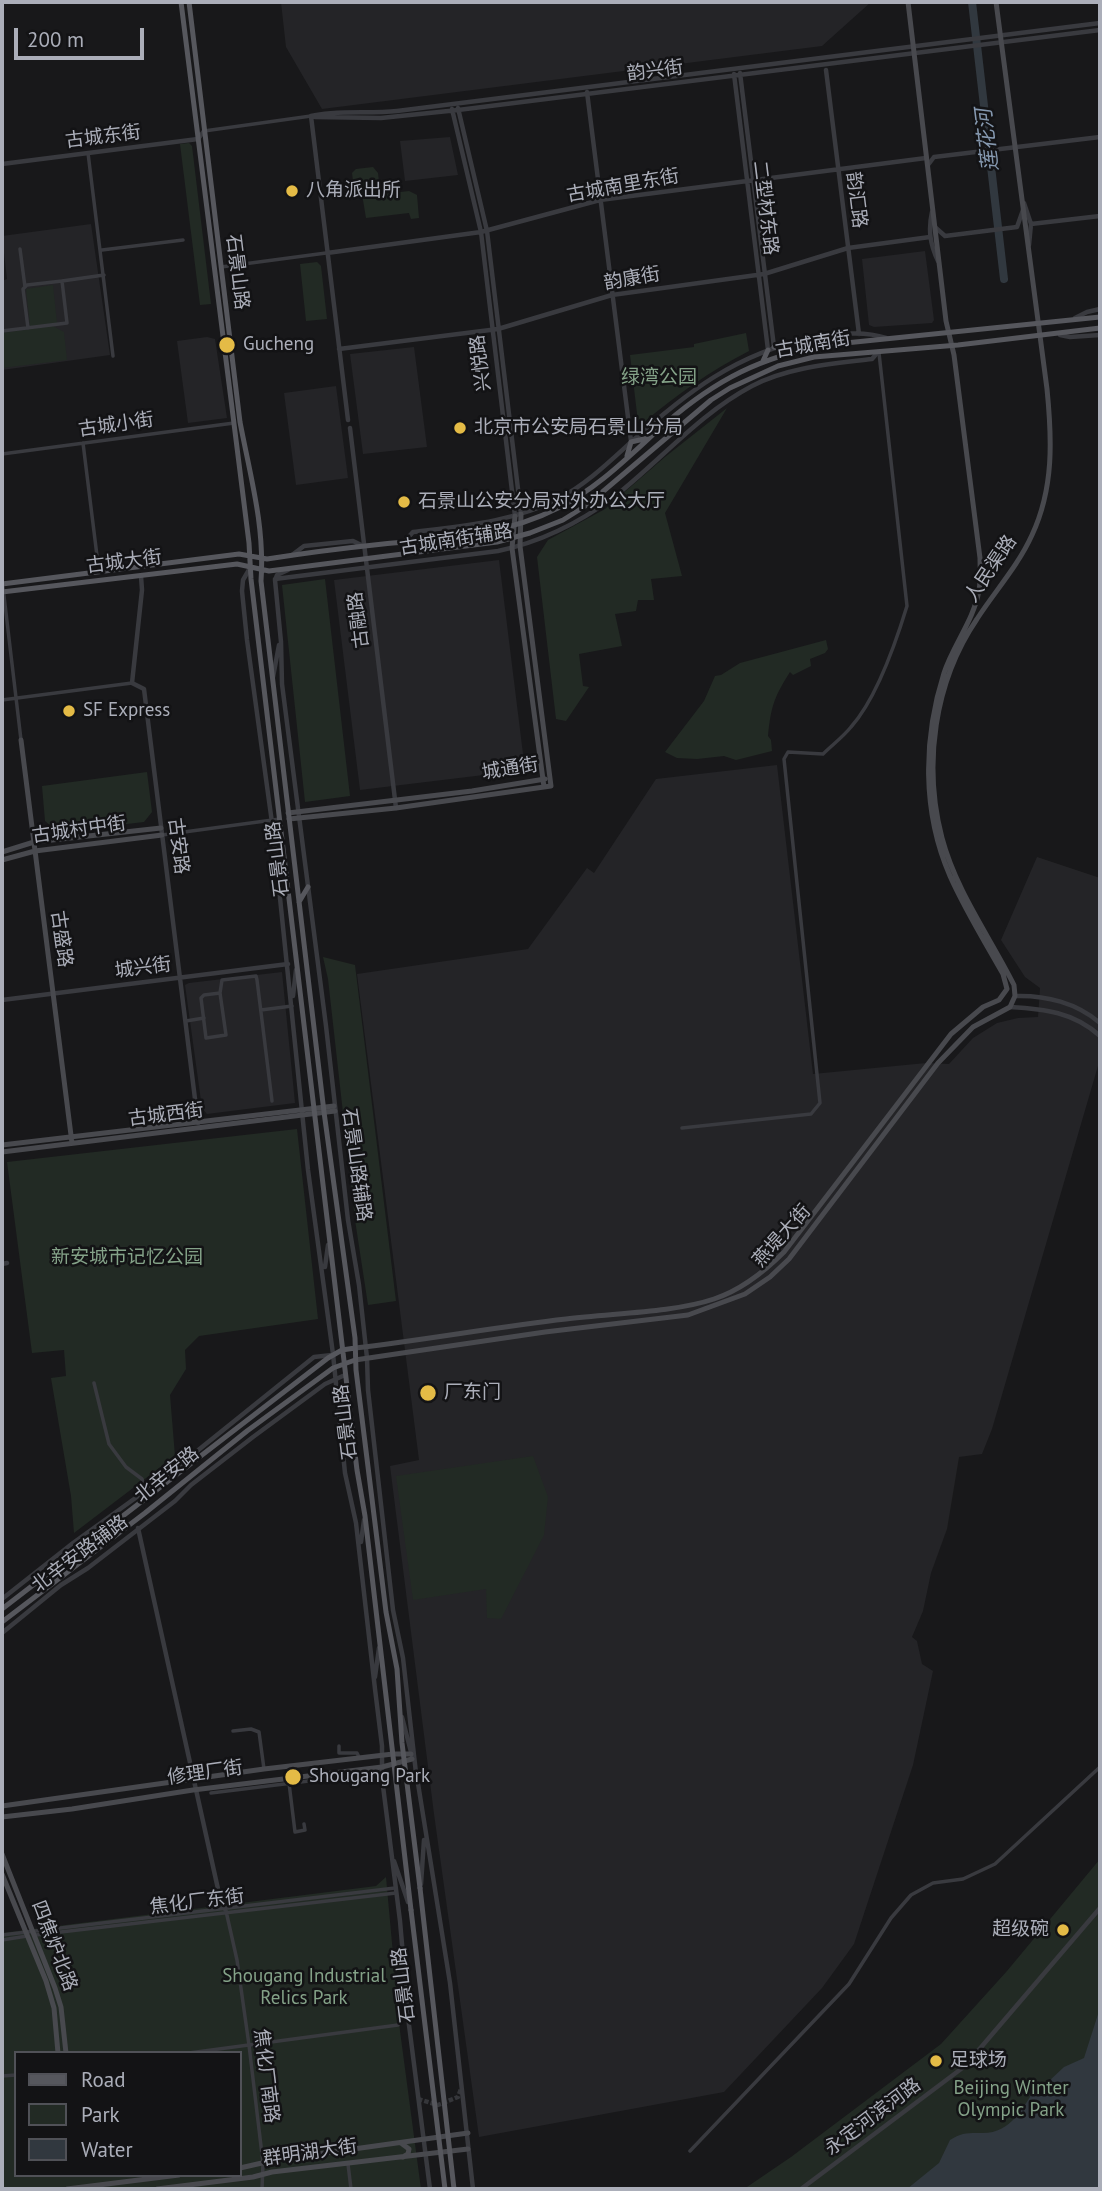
<!DOCTYPE html>
<html>
<head>
<meta charset="utf-8">
<style>
  body { margin:0 }
  #map { position:relative; width:1102px; height:2191px; overflow:hidden; background:#18181a; font-family:"PT Sans",sans-serif }
  canvas { display:block }
  .frame { position:absolute; inset:0; border:4px solid #abaeb9; pointer-events:none }
  .legend { position:absolute; left:14px; top:2051px; width:228px; height:126px; box-sizing:border-box; background:#131315; border:2px solid #505157; margin:0; padding:9px 12px; list-style:none; font-size:21px; color:#abaeb9 }
  .legend li { display:flex; align-items:center; gap:14px; height:35px }
  .legend b { width:35px; border:2px solid #505157 }
  .scale { position:absolute; left:14px; top:28px; width:130px; height:32px; box-sizing:border-box; border:4px solid #abaeb9; border-top:0; padding-left:9px; font-size:21px; line-height:24px; white-space:nowrap; color:#abaeb9; -webkit-text-stroke:5px #131315; paint-order:stroke }
</style>
</head>
<body>
<div id="map">
<canvas width="1102" height="2191"></canvas>
<div class="frame"></div>
<ul class="legend">
<li><b style="height:9px;background:#56575d"></b>Road</li>
<li><b style="height:19px;background:#222a24"></b>Park</li>
<li><b style="height:19px;background:#31383f"></b>Water</li>
</ul>
<div class="scale">200 m</div>
</div>
<script>
const g = document.querySelector('canvas').getContext('2d');
g.lineJoin = 'round';
function fillPath(path, color) { g.fillStyle = color; g.fill(path, 'evenodd'); }
function stroke(path, color, width, dash) { g.strokeStyle = color; g.lineWidth = width; g.lineCap = dash ? 'butt' : 'round'; g.setLineDash(dash || []); g.stroke(path); }
function label(font, color, halo, rows, align = 'center') {
  g.font = font + ' "PT Sans","Noto Sans SC",sans-serif'; g.lineWidth = 5; g.setLineDash([]); g.textBaseline = 'middle'; g.strokeStyle = halo; g.fillStyle = color; for (const [text, x, y, turn = 0] of rows) {
    g.save(); g.translate(x, y); g.rotate((+turn || 0) * Math.PI / 180); g.textAlign = isNaN(turn) ? turn : align; if (halo) g.strokeText(text, 0, 0); g.fillText(text, 0, 0); g.restore();
  }
}
const built = new Path2D(`
  M281 2H871L822 46 322 109 286 47Z
  M450 137 458 175 405 181 400 141Z
  M91 224 110 355 2 370V281L7 279 2 236Z
  M925 251 934 320 932 323 874 327 869 325 862 259Z
  M207 337 215 339 227 418 188 423 177 341Z
  M414 347 427 447 363 454 350 354Z
  M336 386 348 478 296 485 284 393Z
  M499 560 525 770 360 790 334 580Z
  M777 765 813 1074 926 1063 949 1064 973 1038 997 1023 1018 1018 1038 1017 1040 988 1025 977 1001 940 1037 857 1100 878V1059L992 1429 982 1454 959 1457 947 1529 931 1573 923 1611 912 1637 917 1641 922 1664 933 1671 913 1765 854 1944 822 1988 724 2092 479 2137 434 1814 390 1466 419 1460 357 974 528 949 587 868 594 873 656 779Z
  M282 972 295 1103 207 1114 202 1108 185 985 189 983Z`);
const green = new Path2D(`
  M189 143 192 146 211 304 200 305 180 144Z
  M373 167 378 173 380 191 384 194 409 191 417 195 419 218 411 219 409 213 366 218 363 200 354 189 352 173 356 169Z
  M317 262 321 266 327 319 306 321 300 264Z
  M53 285 57 323 30 326 26 289Z
  M53 326 64 332 67 360 2 368V333Z
  M746 333 749 351C710 371 676 395 642 424L638 422 630 355 694 347V344Z
  M727 408 665 513 682 576 651 579 654 600H638L636 611 615 614 622 646 579 654 583 686 589 687 566 721 556 719 537 557 548 540 605 509 665 457Z
  M325 579 350 796 305 802 282 585Z
  M826 640 828 649 825 653 810 659 811 666 793 675 790 672C774 697 771 707 768 736L771 740 772 751 736 760 724 756 697 759 677 758 665 752 704 701 715 676 721 675 740 663Z
  M147 772 152 812 144 822 58 832 45 821 42 786Z
  M323 957 355 965 396 1301 368 1305 355 1220 328 979Z
  M297 1129 318 1319 199 1336 185 1350 186 1369 170 1395 175 1456 74 1533 71 1496 51 1378 66 1376 64 1350 32 1353 7 1162Z
  M533 1456 548 1497 544 1535 501 1619 487 1618 486 1589 413 1600 396 1476Z
  M1100 1859V2189H744L791 2157 941 2044 1007 1971Z
  M386 1877 400 2031 421 2189H2V1933L376 1886ZM16 2053H240V2175H16Z`);
const water = new Path2D(`
  M1100 2008V2189H907L939 2163 950 2140C962 2132 970 2133 983 2133 1011 2133 1023 2108 1036 2087L1047 2083 1064 2067 1084 2058Z`);
const river = new Path2D(`
  M972 2 1004 279`);
const tertiaryTunnel = new Path2D(`
  M418 2099 438 2105 458 2097 461 2089`);
const minor = new Path2D(`
  M204 131 311 116
  M88 153 113 356
  M20 249 25 287
  M102 250 183 240
  M221 267 326 253
  M62 281 104 275
  M2 331 67 323 62 281 27 285 23 289 28 328
  M83 443 99 572
  M2 454 234 423
  M2 579 21 740
  M2 700 132 683
  M162 835 280 819
  M220 993 222 980 256 976 257 980 272 1101
  M220 993 226 1035 206 1038 201 998 204 995Z
  M261 1010 292 1006
  M186 1021 204 1018
  M682 1128 811 1114 820 1103 784 759 788 752 823 754C832 745 843 737 851 727 876 699 896 642 907 606L879 353
  M94 1383 109 1444 126 1467 142 1479 145 1490
  M233 1731 251 1729 259 1732 264 1769
  M339 1746V1753H357L359 1757
  M289 1783 295 1832 305 1830 304 1824
  M211 1793 382 1772
  M226 1911 237 1960 249 2045 263 2163 262 2189
  M2 1935 395 1888
  M35 1935 396 1893
  M2 1940 27 1936
  M189 2053 398 2025
  M2 2076 16 2075
  M690 2151 849 1984 891 1918 911 1895 933 1883 963 1879 995 1864 1100 1767
  M348 2164 351 2189`);
const tertiary = new Path2D(`
  M826 70 859 334
  M740 73 774 347
  M734 74 768 350
  M587 92 631 441
  M458 108 487 231 521 514
  M452 109 481 232 515 516
  M311 116C336 110 370 114 397 111L1100 23
  M311 116 348 420
  M315 117 381 118 458 110 1100 30
  M2 164 198 139 204 131
  M928 165 934 157 1100 137
  M1024 203 1031 224 1029 245
  M932 212C928 230 930 244 938 261
  M1031 224 1100 216
  M936 228 945 236 1017 227 1023 210
  M327 253 481 232 600 200 926 158
  M1075 318 1087 312 1100 309
  M1060 335 1070 337 1100 335
  M339 349 498 329 612 295 764 274 848 248 930 237
  M350 428 396 808
  M404 542 413 532C462 526 513 522 558 499 585 485 607 464 630 443 686 393 736 353 812 338 836 334 863 330 886 338
  M292 555 304 546 353 541 363 546
  M250 568 243 580 242 591 247 640 273 830 308 1170 333 1354 345 1473 356 1523 375 1689
  M288 570 277 575 275 580 281 642 282 684 326 1026 348 1220 359 1285 367 1358 368 1390 393 1610 403 1658 416 1773
  M141 576 142 590 132 683 144 689 198 1123
  M275 579 498 551C541 542 579 523 614 497 661 460 699 414 752 386 788 367 832 364 872 359L878 352
  M273 677 279 645
  M293 996 296 970
  M1015 996C1046 995 1077 1003 1100 1023
  M2 1000 288 964
  M1010 1007C1044 1009 1074 1012 1100 1036
  M2 1264 7 1263
  M325 1267 328 1245
  M138 1528 220 1898 225 1909
  M361 1542 364 1520
  M2 1599 73 1543 166 1476 314 1357 332 1355
  M2 1633 61 1585 88 1568 175 1501 191 1485 253 1437 325 1384 345 1375
  M375 1677 379 1648
  M375 1689 382 1746V1778L400 1921 409 2025 430 2189
  M402 1717 412 1756
  M416 1771 450 1983 473 2189
  M394 1861 408 1902
  M421 1884 424 1840
  M801 2189 965 2066 1100 1908`);
const secondary = new Path2D(`
  M515 516 512 548 544 787
  M21 740 72 1143
  M288 813 472 791 545 779
  M289 819 396 808 551 786 520 546 521 514
  M2 852 34 842 161 828
  M2 860 35 851 162 835
  M2 1145 334 1106
  M2 1152 335 1111
  M355 1348C425 1340 495 1327 566 1319 611 1313 672 1313 714 1299 741 1290 764 1272 784 1252L951 1034 983 1007 999 1000 1007 989 1003 974C985 942 965 910 950 876 922 812 923 739 944 673 953 645 974 620 979 590 981 580 980 569 980 558L954 355 946 321 908 2
  M355 1360 545 1332 688 1315 745 1294 770 1277 789 1259 938 1063 973 1027 1010 1007 1015 996 1014 985C990 937 956 891 942 838 923 765 934 682 977 619 995 591 1018 566 1032 535 1054 488 1052 439 1047 389L996 2
  M2 1806 264 1769 393 1754H411
  M2 1817 72 1809 193 1790 382 1767 412 1759
  M2 1854 55 1988 61 2007 66 2053
  M2 1874 46 1981 54 2008 58 2053
  M401 2143 409 2149 408 2154 403 2157
  M240 2168 275 2160 468 2133
  M67 2189 179 2175
  M157 2189 253 2177 272 2172 468 2149`);
const primary = new Path2D(`
  M181 2 249 543 251 579C287 876 320 1174 357 1470L365 1516 411 1910
  M189 2 240 422C250 475 265 526 261 581L324 1112 355 1338 356 1370 386 1612 397 1669 402 1743 420 1888
  M774 347 790 351
  M763 361 768 350
  M627 456 631 442 648 438
  M2 584 239 554 267 559C305 553 345 548 383 544 443 538 504 536 558 508 600 487 632 453 666 423 717 379 761 357 826 345L1100 317
  M2 592 237 564 269 571 497 542 530 533 563 520 587 505 711 400 730 388 778 366 814 357 958 345 1100 328
  M299 902 308 887
  M2 1609 328 1358 342 1350 355 1348
  M2 1622 145 1513 247 1431 333 1368 355 1360`);
const primaryBridge = new Path2D(`
  M420 1888 454 2189
  M411 1910 445 2189`);
const markers = [
  [292,191,7,"#e4bb46"],
  [227,345,9,"#e4bb46"],
  [460,428,7,"#e4bb46"],
  [404,502,7,"#e4bb46"],
  [69,711,7,"#e4bb46"],
  [428,1393,9,"#e4bb46"],
  [293,1777,9,"#e4bb46"],
  [1063,1930,7,"#e4bb46"],
  [936,2061,7,"#e4bb46"]
];
const streetNames = [
  ["韵兴街",655,71,-7],
  ["古城东街",103,137,-7],
  ["古城南里东街",623,186,-10],
  ["韵汇路",856,200,83],
  ["二型材东路",765,208,83],
  ["石景山路",237,272,83],
  ["韵康街",632,279,-10],
  ["古城南街",813,345,-10],
  ["兴悦路",481,363,-97],
  ["古城小街",116,425,-8],
  ["古城南街辅路",456,540,-9],
  ["古城大街",124,562,-7],
  ["人民渠路",991,569,-56],
  ["古融路",359,620,-97],
  ["城通街",510,769,-9],
  ["古城村中街",79,830,-8],
  ["古安路",178,846,83],
  ["石景山路",278,859,-97],
  ["古盛路",61,939,82],
  ["城兴街",143,968,-7],
  ["古城西街",166,1115,-7],
  ["石景山路辅路",356,1165,82],
  ["燕堤大街",782,1236,-48],
  ["石景山路",346,1422,-97],
  ["北辛安路",167,1475,-39],
  ["北辛安路辅路",80,1554,-37],
  ["修理厂街",205,1773,-8],
  ["焦化厂东街",197,1902,-7],
  ["四焦炉北路",54,1946,69],
  ["石景山路",404,1985,-97],
  ["焦化厂南路",266,2076,83],
  ["永定河滨河路",873,2117,-37],
  ["群明湖大街",310,2153,-8]
];
const poiNames = [
  ["八角派出所",306,191],
  ["Gucheng",243,345],
  ["北京市公安局石景山分局",474,428],
  ["石景山公安分局对外办公大厅",418,502],
  ["SF Express",83,711],
  ["厂东门",444,1393],
  ["Shougang Park",309,1777],
  ["超级碗",1049,1930,"right"],
  ["足球场",950,2061]
];
const parkNames = [
  ["绿湾公园",659,378],
  ["新安城市记忆公园",127,1258],
  ["Shougang Industrial",304,1977],
  ["Relics Park",304,1999],
  ["Beijing Winter",1011,2089],
  ["Olympic Park",1011,2111]
];
const waterNames = [
  ["莲花河",988,140,-97]
];
fillPath(built, '#242427');
fillPath(green, '#222a24');
fillPath(water, '#31383f');
stroke(river, '#31383f', 8);
stroke(tertiaryTunnel, '#35363a', 4.5, [4.5, 2]);
stroke(minor, '#393a3f', 3.5);
stroke(tertiary, '#393a3f', 4.5);
stroke(secondary, '#48494e', 5);
stroke(primary, '#56575d', 5);
stroke(primaryBridge, '#56575d', 5);
for (const [x, y, r, color] of markers) { const dot = new Path2D(); dot.arc(x, y, r, 0, 2 * Math.PI); g.fillStyle = color; g.fill(dot); stroke(dot, '#131315', 2.5); }
label('19px', '#abaeb9', '#131315', streetNames);
label('19px', '#abaeb9', '#131315', poiNames, 'left');
label('19px', '#84a288', '#131315', parkNames);
label('italic 21px', '#8699b0', '#131315', waterNames);
</script>
</body>
</html>
